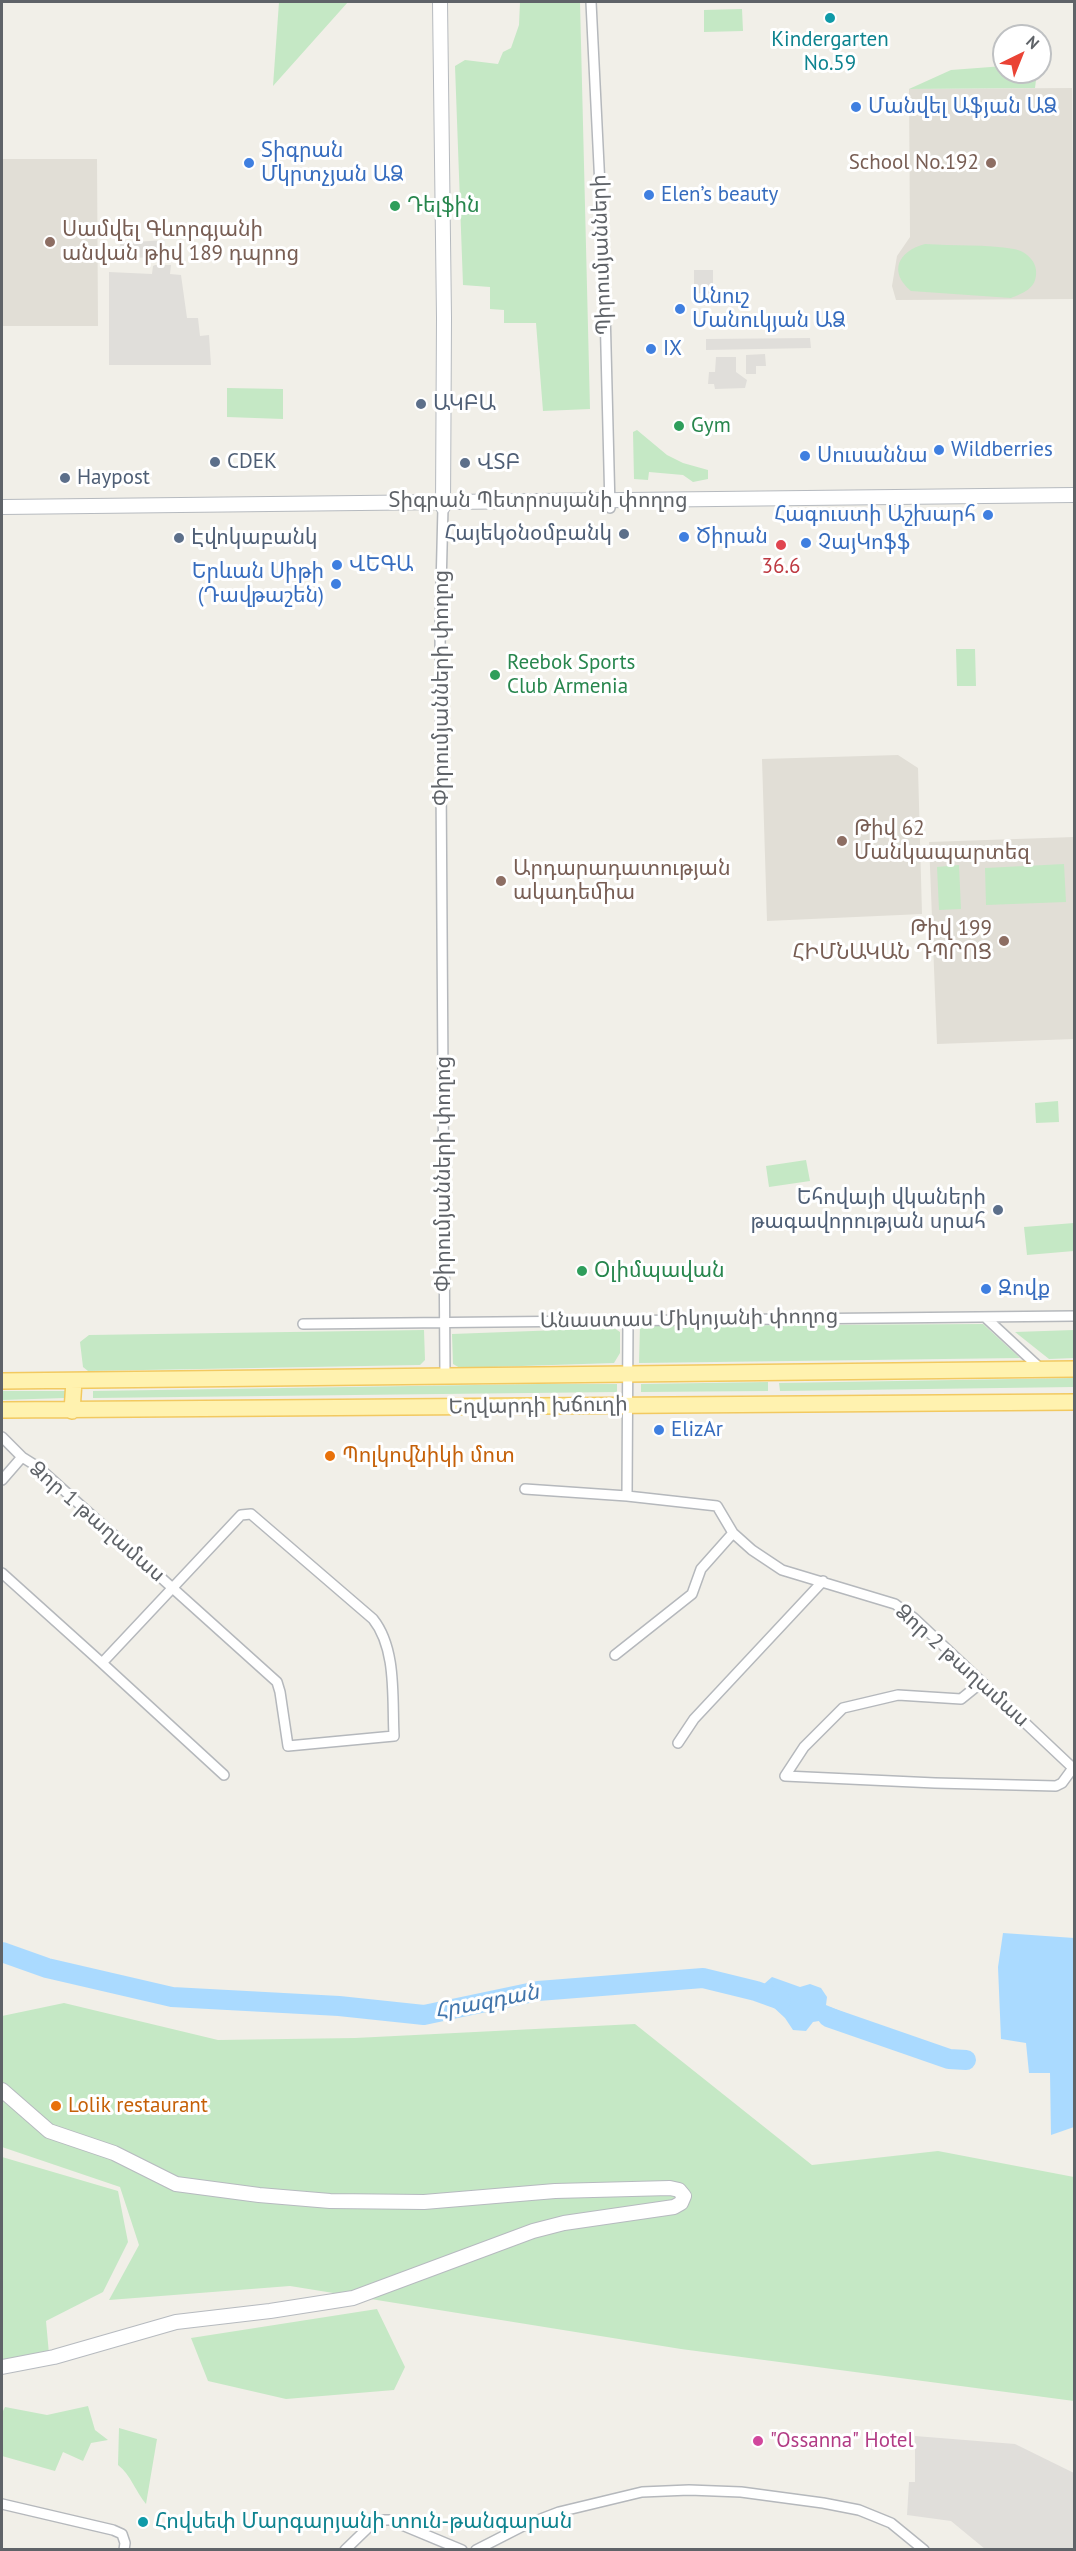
<!DOCTYPE html>
<html>
<head>
<meta charset="utf-8">
<style>
  body { margin:0 }
  #map { position:relative; width:1076px; height:2551px; overflow:hidden; background:#f1efe8; font-family:"PT Sans",sans-serif }
  canvas { display:block }
  .frame { position:absolute; inset:0; border:3px solid #5f6368; pointer-events:none }
  .north { position:absolute; left:992px; top:24px; width:60px; height:60px; box-sizing:border-box; background:#fff; border:2px solid #bfc1c3; border-radius:50%; rotate:43deg; font-size:16px; font-weight:700; line-height:24px; text-align:center; color:#5f6368 }
  .north::after { content:''; display:block; margin:auto; width:21px; height:27px; background:#ea4335; clip-path:polygon(50% 0,100% 100%,50% 72%,0 100%) }
</style>
</head>
<body>
<div id="map">
<canvas width="1076" height="2551"></canvas>
<div class="frame"></div>
<div class="north">N</div>
</div>
<script>
const g = document.querySelector('canvas').getContext('2d');
g.lineJoin = 'round';
function fillPath(path, color) { g.fillStyle = color; g.fill(path, 'evenodd'); }
function stroke(path, color, width, dash) { g.strokeStyle = color; g.lineWidth = width; g.lineCap = dash ? 'butt' : 'round'; g.setLineDash(dash || []); g.stroke(path); }
function label(font, color, halo, rows, align = 'center') {
  g.font = font + ' "PT Sans","Noto Sans Armenian",sans-serif'; g.lineWidth = 6; g.setLineDash([]); g.textBaseline = 'middle'; g.strokeStyle = halo; g.fillStyle = color; for (const [text, x, y, turn = 0] of rows) {
    g.save(); g.translate(x, y); g.rotate((+turn || 0) * Math.PI / 180); g.textAlign = isNaN(turn) ? turn : align; if (halo) g.strokeText(text, 0, 0); g.fillText(text, 0, 0); g.restore();
  }
}
const industrial = new Path2D(`
  M164 240 165 256 121 259 120 243Z
  M155 265H171L170 274 181 275 187 318H198L200 336 209 335 211 365H109V272L152 274 153 266Z
  M694 270H713V294L694 293Z
  M810 338 811 348 706 350V339Z
  M765 354 766 366H756V374H746V355Z
  M716 357H736V372L747 380 745 388 715 389 714 384H708L709 372H715Z
  M915 2436 1015 2444 1074 2473V2549H985L951 2521 907 2515 909 2482H915Z`);
const education = new Path2D(`
  M1072 88 1074 299 896 300 892 286 897 256 910 237 909 89Z
  M2 159H97L98 326H2Z
  M898 755 918 768 922 914 767 921 762 759Z
  M1074 837V1039L937 1044 929 842Z`);
const green = new Path2D(`
  M279 2H348L273 86Z
  M520 2H580L590 409 543 411 536 323H504V310L490 309V287L463 285 455 66 465 60 498 64 503 52 511 48 519 25Z
  M742 9 743 31 704 32V10Z
  M1004 66V72H1037L1035 88 909 89 951 70Z
  M925 244C953 246 987 244 1014 249 1026 251 1038 262 1036 275 1035 289 1023 293 1011 298L911 291C888 272 898 251 925 244Z
  M227 388 283 389V419L227 417Z
  M637 430 667 455 683 463 708 470V479L693 482 683 475 649 472 648 480 634 479 633 432Z
  M956 649H975L976 686H957Z
  M1064 864 1066 902 986 905 985 868Z
  M959 865 961 909 939 910 937 867Z
  M1058 1101 1059 1122 1036 1123 1035 1103Z
  M806 1160 810 1181 769 1187 766 1166Z
  M1074 1223V1251L1027 1255 1024 1227Z
  M983 1324 1020 1358 639 1363 640 1326Z
  M614 1328 620 1332V1353L614 1363 460 1368 453 1364 452 1334Z
  M424 1330 425 1360 420 1365 88 1371 83 1367 80 1342 89 1335Z
  M1074 1330V1358L1049 1359 1015 1332Z
  M1074 1378V1387L780 1391 779 1383Z
  M768 1382V1391L641 1392V1384Z
  M539 1384H617V1392L93 1398V1391Z
  M2 1391H65V1398L2 1400Z
  M64 2003 218 2040 355 2038 635 2024 812 2165 938 2151 1074 2177V2401L681 2349 290 2286 109 2300 139 2245 120 2187 2 2147V2016Z
  M2 2157 118 2191 128 2242 103 2292 46 2321 49 2354 2 2363Z
  M377 2309 405 2367 394 2390 286 2399 208 2381 191 2338Z
  M88 2406 95 2430 108 2440 91 2443 83 2461 63 2452 55 2471 2 2456V2413L5 2407 47 2415Z
  M119 2428 157 2439 146 2504C135 2491 131 2475 118 2465Z`);
const water = new Path2D(`
  M1003 1933 1074 1938V2127L1051 2135 1050 2073H1029L1026 2043 1001 2039 998 1967Z
  M772 1977 800 1987 810 1984 821 1988 827 1997 826 2005 852 2016V2026L847 2033 819 2021 813 2022 806 2031 793 2030 785 2018 756 1991Z`);
const river = new Path2D(`
  M2 1952 47 1968 172 1997 339 2006 424 2015 538 1991 703 1978 756 1991 781 2000
  M828 2017 949 2059 966 2060`);
const street = new Path2D(`
  M591 2 604 269 610 508
  M443 507 440 629 445 1375
  M986 1318 1041 1369
  M628 1320 627 1496 717 1506 733 1533 752 1550 782 1570 895 1604 914 1618 1074 1769
  M303 1324 1074 1316
  M2 1437 22 1457 38 1467 277 1682 280 1692 288 1746 394 1736C392 1698 397 1649 373 1619L251 1514 241 1515 102 1663 224 1775
  M2 1480 22 1457
  M525 1489 627 1496
  M2 1573 102 1663
  M615 1655 692 1594 701 1569 733 1533
  M678 1743 694 1719 823 1581
  M785 1776 935 1783 1056 1786 1062 1783 1073 1768
  M785 1776 804 1747 843 1708 898 1695 961 1699 982 1682
  M2 2504 113 2530 122 2534 125 2543 124 2550
  M345 2550 376 2520H390L462 2550
  M476 2550 525 2525 559 2512 642 2492 689 2490 741 2492 823 2503 859 2510 891 2523 924 2550`);
const secondary = new Path2D(`
  M440 2 444 318 443 507
  M2 507 1074 495
  M2 2090 49 2131 114 2153 176 2184 259 2195 330 2201 424 2202 555 2191 670 2188 679 2190 684 2196 681 2203 674 2207 564 2223 533 2231 353 2298 270 2311 176 2322 54 2357 2 2367`);
const primary = new Path2D(`
  M2 1381 1074 1369
  M2 1410 1074 1402
  M72 1411 74 1381`);
const markers = [
  [830,18,6,"#0f9aa8"],
  [856,107,6,"#3f7fe0"],
  [249,163,6,"#3f7fe0"],
  [991,163,6,"#8d6e63"],
  [649,195,6,"#3f7fe0"],
  [395,206,6,"#2e9e5b"],
  [50,242,6,"#8d6e63"],
  [680,309,6,"#3f7fe0"],
  [651,349,6,"#3f7fe0"],
  [421,404,6,"#5c6f8a"],
  [679,426,6,"#2e9e5b"],
  [939,450,6,"#3f7fe0"],
  [805,456,6,"#3f7fe0"],
  [215,462,6,"#5c6f8a"],
  [465,463,6,"#5c6f8a"],
  [65,478,6,"#5c6f8a"],
  [988,515,6,"#3f7fe0"],
  [624,534,6,"#5c6f8a"],
  [684,537,6,"#3f7fe0"],
  [179,538,6,"#5c6f8a"],
  [806,543,6,"#3f7fe0"],
  [781,545,6,"#e0444e"],
  [337,565,6,"#3f7fe0"],
  [336,584,6,"#3f7fe0"],
  [495,675,6,"#2e9e5b"],
  [842,841,6,"#8d6e63"],
  [501,881,6,"#8d6e63"],
  [1004,941,6,"#8d6e63"],
  [998,1210,6,"#5c6f8a"],
  [582,1271,6,"#2e9e5b"],
  [986,1289,6,"#3f7fe0"],
  [659,1430,6,"#3f7fe0"],
  [330,1456,6,"#e8710a"],
  [56,2106,6,"#e8710a"],
  [758,2441,6,"#d1479c"],
  [143,2522,6,"#0f9aa8"]
];
const cultureNames = [
  ["Kindergarten",830,40],
  ["No.59",830,64],
  ["Հովսեփ Մարգարյանի տուն-թանգարան",155,2522,"left"]
];
const shopNames = [
  ["Մանվել Աֆյան ԱՁ",868,107],
  ["Տիգրան",261,151],
  ["Մկրտչյան ԱՁ",261,175],
  ["Elen’s beauty",661,195],
  ["Անուշ",692,297],
  ["Մանուկյան ԱՁ",692,321],
  ["IX",663,349],
  ["Wildberries",951,450],
  ["Սուսաննա",817,456],
  ["Հագուստի Աշխարհ",976,515,"right"],
  ["Ծիրան",696,537],
  ["ՉայԿոֆֆ",818,543],
  ["ՎԵԳԱ",349,565],
  ["Երևան Սիթի",324,572,"right"],
  ["(Դավթաշեն)",324,596,"right"],
  ["Զովք",998,1289],
  ["ElizAr",671,1430]
];
const educationNames = [
  ["School No.192",979,163,"right"],
  ["Սամվել Գևորգյանի",62,230],
  ["անվան թիվ 189 դպրոց",62,254],
  ["Թիվ 62",854,829],
  ["Մանկապարտեզ",854,853],
  ["Արդարադատության",513,869],
  ["ակադեմիա",513,893],
  ["Թիվ 199",992,929,"right"],
  ["ՀԻՄՆԱԿԱՆ ԴՊՐՈՑ",992,953,"right"]
];
const leisureNames = [
  ["Դելֆին",407,206],
  ["Gym",691,426],
  ["Reebok Sports",507,663],
  ["Club Armenia",507,687],
  ["Օլիմպավան",594,1271]
];
const streetNames = [
  ["Պիրումյանների",602,255,-92],
  ["Տիգրան Պետրոսյանի փողոց",538,501],
  ["Փիրումյանների փողոց",442,688,-90],
  ["Փիրումյանների փողոց",444,1174,-90],
  ["Անաստաս Միկոյանի փողոց",689,1319,-1],
  ["Եղվարդի խճուղի",538,1406,-1],
  ["Ձոր 1 թաղամաս",97,1522,41],
  ["Ձոր 2 թաղամաս",962,1666,42]
];
const serviceNames = [
  ["ԱԿԲԱ",433,404],
  ["CDEK",227,462],
  ["ՎՏԲ",477,463],
  ["Haypost",77,478],
  ["Հայեկօնօմբանկ",612,534,"right"],
  ["Էվոկաբանկ",191,538],
  ["Եհովայի վկաների",986,1198,"right"],
  ["թագավորության սրահ",986,1222,"right"]
];
const healthNames = [
  ["36.6",781,567]
];
const foodNames = [
  ["Պոլկովնիկի մոտ",342,1456],
  ["Lolik restaurant",68,2106]
];
const hotelNames = [
  ["\"Ossanna\" Hotel",770,2441]
];
const waterNames = [
  ["Հրազդան",487,2002,-11]
];
fillPath(industrial, '#e0deda');
fillPath(education, '#e1ded6');
fillPath(green, '#c5e8c5');
fillPath(water, '#aadaff');
stroke(river, '#aadaff', 20);
stroke(street, '#b5b8bc', 12);
stroke(secondary, '#b6babf', 16);
stroke(primary, '#f2c960', 18);
stroke(street, '#fff', 9);
stroke(secondary, '#fff', 14);
stroke(primary, '#fff2af', 15);
for (const [x, y, r, color] of markers) { const dot = new Path2D(); dot.arc(x, y, r, 0, 2 * Math.PI); g.fillStyle = color; g.fill(dot); stroke(dot, '#fff', 2); }
label('21px', '#0d838f', '#fff', cultureNames);
label('21px', '#366cbe', '#fff', shopNames, 'left');
label('21px', '#785e54', '#fff', educationNames, 'left');
label('21px', '#27864d', '#fff', leisureNames, 'left');
label('21px', '#5f6368', '#fff', streetNames);
label('21px', '#4e5e75', '#fff', serviceNames, 'left');
label('21px', '#be3a42', '#fff', healthNames);
label('21px', '#c56008', '#fff', foodNames, 'left');
label('21px', '#b23c85', '#fff', hotelNames, 'left');
label('italic 22px', '#4174aa', '#fff', waterNames);
</script>
</body>
</html>
